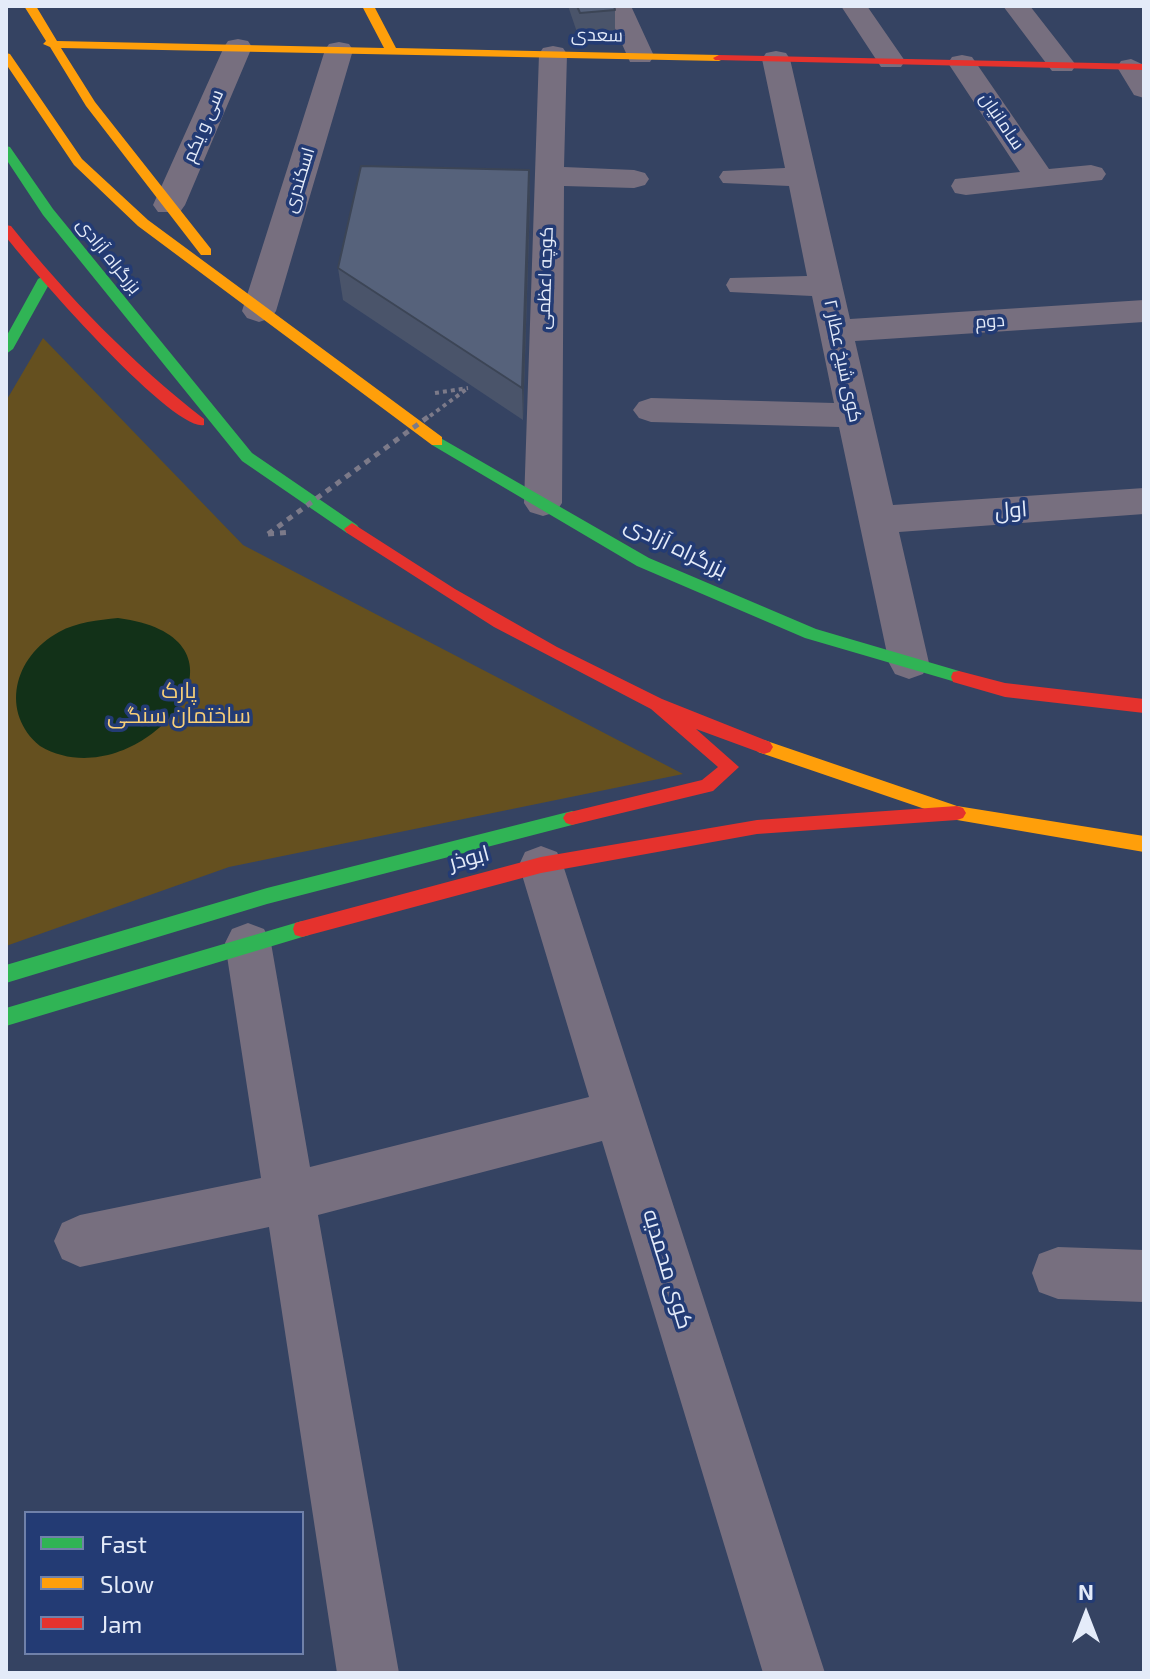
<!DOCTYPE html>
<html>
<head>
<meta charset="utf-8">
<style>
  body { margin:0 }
  #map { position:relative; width:1150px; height:1679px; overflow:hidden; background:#354362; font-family:"Exo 2",sans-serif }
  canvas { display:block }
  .frame { position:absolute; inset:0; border:8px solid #e4ebf9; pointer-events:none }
  .legend { position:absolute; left:24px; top:1511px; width:280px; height:144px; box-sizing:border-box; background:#233b74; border:2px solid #7081a9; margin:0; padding:10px 14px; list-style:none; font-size:24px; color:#e4ebf9 }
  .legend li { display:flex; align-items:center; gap:16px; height:40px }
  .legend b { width:40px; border:2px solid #7081a9 }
  .north { position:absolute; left:1046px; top:1575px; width:80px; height:80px; -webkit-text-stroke:6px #233b74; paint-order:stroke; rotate:0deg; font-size:22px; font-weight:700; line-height:32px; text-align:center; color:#e4ebf9 }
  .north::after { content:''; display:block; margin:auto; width:28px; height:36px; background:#e4ebf9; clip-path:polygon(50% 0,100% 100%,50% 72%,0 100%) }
</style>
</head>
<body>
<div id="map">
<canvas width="1150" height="1679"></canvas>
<div class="frame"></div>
<ul class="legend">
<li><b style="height:10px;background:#30b455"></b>Fast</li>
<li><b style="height:10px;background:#ff9f0a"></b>Slow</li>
<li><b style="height:10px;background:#e5322d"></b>Jam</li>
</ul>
<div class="north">N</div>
</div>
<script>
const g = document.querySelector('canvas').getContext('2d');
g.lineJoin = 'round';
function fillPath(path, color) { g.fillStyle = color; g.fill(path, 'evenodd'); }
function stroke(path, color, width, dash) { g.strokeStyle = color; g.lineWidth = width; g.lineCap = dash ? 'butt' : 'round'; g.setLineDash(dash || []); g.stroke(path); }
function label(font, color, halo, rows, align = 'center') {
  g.font = font + ' "Exo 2",Cairo,sans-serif'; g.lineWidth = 7; g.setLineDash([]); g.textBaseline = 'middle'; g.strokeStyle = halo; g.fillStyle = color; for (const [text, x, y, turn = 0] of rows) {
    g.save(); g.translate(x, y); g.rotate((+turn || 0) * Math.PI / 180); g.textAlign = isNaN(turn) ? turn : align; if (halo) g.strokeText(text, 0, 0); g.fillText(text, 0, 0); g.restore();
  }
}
const green = new Path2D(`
  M43 338 243 545 683 774 229 867 6 946V401Z`);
const water = new Path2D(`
  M118 618C278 639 136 803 40 746 0 713 13 657 59 632 77 622 98 620 118 618Z`);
const pathFar1 = new Path2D(`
  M435 393 468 388`);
const path = new Path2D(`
  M268 534 291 532`);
const street = new Path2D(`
  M605 6H631L654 56 650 62H630Z
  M841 6H867L905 61 901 67H881Z
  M1003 6H1030L1076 65 1072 71H1052Z
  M238 39 248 41 252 47 185 205 180 212H158L153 205 224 47 228 41Z
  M339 42 349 44 353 50 276 311 271 318 259 322 247 318 242 311 325 50 329 44Z
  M553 46 563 48 567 54 564 167 634 170 645 173 649 179 645 185 634 188 564 186 562 503 556 512 543 516 530 512 524 503 539 54 543 48Z
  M776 51 786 53 790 59 850 319 1144 300V322L855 341 893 505 1144 488V514L899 532 929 663 923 674 909 679 895 674 889 663 839 427 651 422 639 418 633 410 639 402 651 398 834 403 812 296 730 292 726 285 730 278 807 276 789 186 723 183 719 177 723 171 785 168 762 59 766 53Z
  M962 55 972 57 1049 169 1091 165 1102 168 1106 174 1102 180 966 195 955 193 951 186 955 179 1020 172 948 63 952 57Z
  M1131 59 1144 65V98L1134 95 1117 67 1121 61Z
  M541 846 557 852 563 865 825 1673H763L602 1141 318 1215 399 1673H337L269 1227 80 1267 62 1259 54 1241 62 1223 80 1215 261 1178 225 943 232 929 248 923 264 929 271 943 310 1167 589 1097 519 865 525 852Z
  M1058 1247 1144 1250V1302L1058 1299 1039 1292 1032 1273 1039 1254Z`);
const fast = new Path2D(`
  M6 146 10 147 53 209 252 453 357 525 360 529 357 533H347L242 461 43 215 6 159Z
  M45 275 52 279 13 349 6 354V337L38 279Z
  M437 436 649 558 816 629 959 671 967 677 959 683 805 638 637 566 432 445V437Z
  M572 811 578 813 581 818 578 823 572 825 267 904 6 983V965L267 888Z
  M302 921 309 923 311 929 309 935 6 1026V1008Z`);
const slow = new Path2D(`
  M24 6H36L57 41 384 48 362 6H374L396 48 719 55 725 58 719 61 61 48 95 102 211 249V255H201L86 106 50 47 43 44 46 41Z
  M6 53 10 54 82 159 148 220 442 437V445H432L138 226 74 165 6 64Z
  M764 740 957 806 1144 836V852L957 820 758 752 755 747Z`);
const jam = new Path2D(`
  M719 55 1144 64V70L715 60 713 58Z
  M6 225 11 226C69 298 131 362 204 419V425C172 432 30 268 6 237Z
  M352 523 455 589 557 647 662 699 770 742 773 747 770 752 764 754 696 729 739 767 713 791 572 825 566 823 563 818 566 813 702 780 718 767 651 709 494 627 347 533 344 529Z
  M959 671 1005 683 1144 699V713L1005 697 953 682 951 677 953 672Z
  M957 806 963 808 966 813 963 818 957 820 757 834 541 873 302 937 295 935 293 929 295 923 302 921 541 857 757 820Z`);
const pathBridgeFar1 = new Path2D(`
  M430 416 468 388`);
const pathBridge = new Path2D(`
  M268 534 432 414`);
const wall = new Path2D(`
  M568 6H614L615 10V35L579 38Z
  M529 170 530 202 523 420 343 300 338 268Z`);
const shadedWall = new Path2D(`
  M529 170 530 202 523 420 522 388Z`);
const building = new Path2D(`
  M577 6H614L615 10 580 13Z
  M361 166 529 170 522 388 338 268Z`);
const farStreetnames = [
  ["سعدی",597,35,1],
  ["سامانیان",1002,121,56],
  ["سی و یکم",203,126,-67],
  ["اسکندری",299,180,-73],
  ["بزرگراه آزادی",109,256,51],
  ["کوچه اعظمی",545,278,-88],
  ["دوم",990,321,-4],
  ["کوی شیخ عطار ۲",843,361,78]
];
const streetNames = [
  ["اول",1011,510,-4],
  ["بزرگراه آزادی",676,547,26],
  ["ابوذر",469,858,-15],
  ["کوی محمدیه",668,1269,73]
];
const parkNames = [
  ["پارک",179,691],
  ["ساختمان سنگی",179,716]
];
fillPath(green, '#65501f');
fillPath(water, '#123118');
stroke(pathFar1, '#7c7a89', 4, [4, 4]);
stroke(path, '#7c7a89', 5, [6, 6]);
fillPath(street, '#776f7f');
fillPath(fast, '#30b455');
fillPath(slow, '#ff9f0a');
fillPath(jam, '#e5322d');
stroke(pathBridgeFar1, '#7c7a89', 4, [4, 4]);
stroke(pathBridge, '#7c7a89', 5, [6, 6]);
fillPath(wall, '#4a546a');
fillPath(shadedWall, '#3c4556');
fillPath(building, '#56627b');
stroke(building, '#3c4556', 2);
label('18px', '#e4ebf9', '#233b74', farStreetnames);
label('22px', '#e4ebf9', '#233b74', streetNames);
label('22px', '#f8cf78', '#233b74', parkNames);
</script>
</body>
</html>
